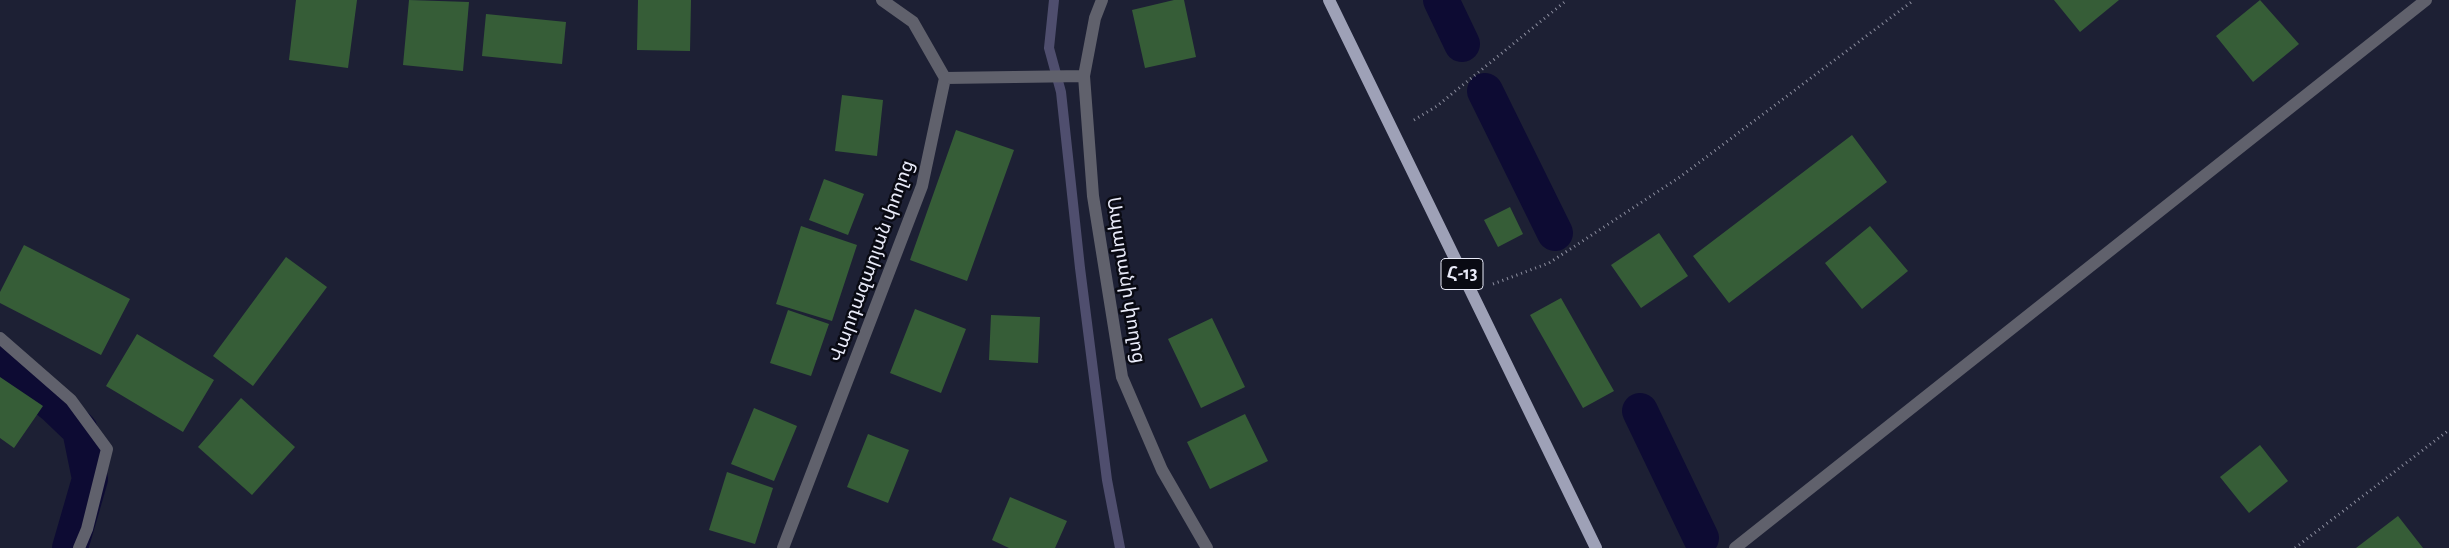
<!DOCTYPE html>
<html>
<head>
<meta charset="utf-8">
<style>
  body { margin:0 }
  canvas { display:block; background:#1d2034 }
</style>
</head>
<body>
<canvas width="2449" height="548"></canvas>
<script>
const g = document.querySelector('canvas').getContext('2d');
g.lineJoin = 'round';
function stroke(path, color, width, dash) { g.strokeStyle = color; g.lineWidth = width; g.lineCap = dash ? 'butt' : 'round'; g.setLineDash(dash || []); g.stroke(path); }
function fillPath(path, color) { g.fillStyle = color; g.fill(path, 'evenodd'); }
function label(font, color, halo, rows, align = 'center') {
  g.font = font + ' "Alegreya Sans","Noto Sans Armenian",sans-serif'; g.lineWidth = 5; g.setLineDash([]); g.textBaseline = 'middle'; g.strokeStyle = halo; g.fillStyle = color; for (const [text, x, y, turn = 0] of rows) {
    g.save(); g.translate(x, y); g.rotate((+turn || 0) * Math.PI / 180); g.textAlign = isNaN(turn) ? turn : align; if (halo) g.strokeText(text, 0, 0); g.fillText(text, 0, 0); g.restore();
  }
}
const stream = new Path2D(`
  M1054 0 1049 48 1061 92 1080 268 1107 480 1120 548`);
const canal = new Path2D(`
  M1441 0 1462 44
  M1485 91 1555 233
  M0 361 55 406 80 430 90 479 70 548
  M1640 411 1701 538`);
const building = new Path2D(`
  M296 0H357L348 68 289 60Z
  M409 0 469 2 463 71 403 65Z
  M638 0H691L690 51 637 50Z
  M1174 0H1184L1196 57 1145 68 1132 10Z
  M2054 0H2119L2080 32Z
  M2260 0 2299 44 2253 82 2216 36Z
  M486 14 566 22 562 64 482 56Z
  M842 95 883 100 877 156 835 151Z
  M956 130 1014 150 967 281 910 260Z
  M1852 135 1887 182 1729 303 1693 256Z
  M824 179 864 194 848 235 809 220Z
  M1510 207 1523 234 1498 247 1484 220Z
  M801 226 857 245 832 321 776 304Z
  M1870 226 1908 271 1862 309 1825 263Z
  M1659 233 1688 276 1641 308 1611 265Z
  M24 245 130 299 101 355 0 303V292Z
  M286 257 327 287 253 386 213 356Z
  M1561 298 1614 391 1583 408 1530 315Z
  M915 309 966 329 941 393 890 373Z
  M788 310 829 324 811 376 770 363Z
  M991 315 1040 317 1038 363 989 360Z
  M1212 318 1245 387 1201 408 1168 339Z
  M137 334 214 380 183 432 106 386Z
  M0 377 43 406 14 448 0 438Z
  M241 398 295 447 252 495 198 447Z
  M754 408 797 426 774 481 731 464Z
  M1245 414 1268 461 1210 489 1187 442Z
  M868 434 909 450 888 503 847 487Z
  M2260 445 2288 481 2249 513 2220 477Z
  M727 472 773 488 755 544 709 530Z
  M1010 497 1067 521 1055 548H1009L992 540Z
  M2398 516 2423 548H2356Z`);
const path = new Path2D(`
  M1414 120 1437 106 1567 0
  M1493 284 1549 263 1680 177 1914 0
  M2295 548 2449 430`);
const lane = new Path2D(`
  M1735 548 2426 0`);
const street = new Path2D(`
  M1102 0 1095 18 1084 76 1093 196 1122 377 1162 470 1207 548
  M945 78 1084 76
  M0 338 71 400 107 449 87 529 79 548
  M783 548 922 186 945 78 913 22 882 0`);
const primary = new Path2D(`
  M1329 0 1596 548`);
const shields = [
  [1462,274,42]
];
const shieldNames = [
  ["Հ-13",1462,274]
];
const streetNames = [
  ["Վարդազարյան փողոց",872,261,-70],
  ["Ապարանի փողոց",1126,280,81]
];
stroke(stream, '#4f4e6e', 10);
stroke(canal, '#0d0b33', 36);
fillPath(building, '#365d37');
stroke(path, '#8d8fa0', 3, [1, 4]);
stroke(lane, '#60616c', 12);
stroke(street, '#60616c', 12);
stroke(primary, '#9ea1b7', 12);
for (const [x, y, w] of shields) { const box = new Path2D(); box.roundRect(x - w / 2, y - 15.5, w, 31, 4); g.fillStyle = '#090a13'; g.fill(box); stroke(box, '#e9ebf9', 1); }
label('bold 18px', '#e9ebf9', null, shieldNames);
label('19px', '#e9ebf9', '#090a13', streetNames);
</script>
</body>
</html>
